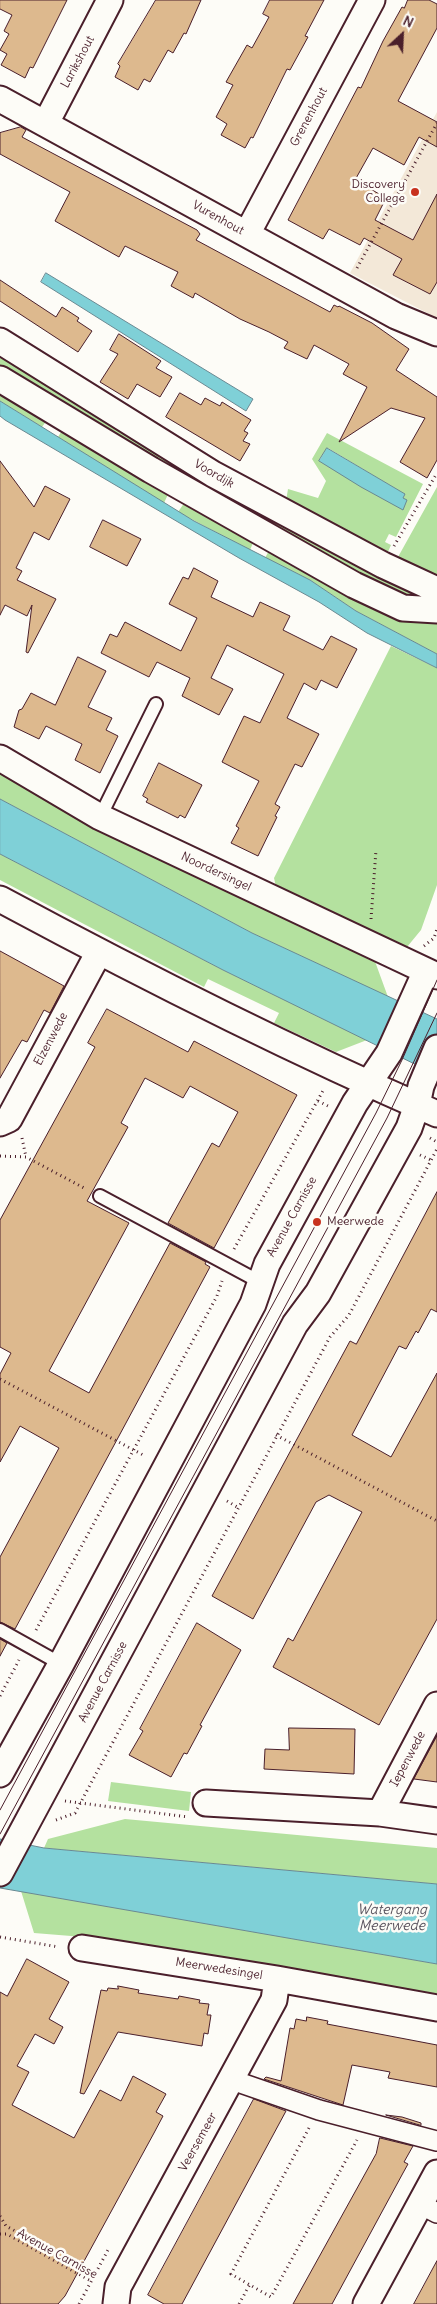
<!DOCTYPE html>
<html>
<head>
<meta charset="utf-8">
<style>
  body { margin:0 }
  #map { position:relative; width:437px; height:2304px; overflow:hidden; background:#fdfcf7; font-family:Delius,sans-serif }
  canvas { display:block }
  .north { position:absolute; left:377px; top:10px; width:50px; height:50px; -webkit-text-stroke:4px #fdfcf7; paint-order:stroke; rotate:25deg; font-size:14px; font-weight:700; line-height:20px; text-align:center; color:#4a1f2b }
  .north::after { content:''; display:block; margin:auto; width:18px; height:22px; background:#4a1f2b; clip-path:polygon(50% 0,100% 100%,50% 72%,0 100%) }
</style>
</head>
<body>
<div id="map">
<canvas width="437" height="2304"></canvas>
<div class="north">N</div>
</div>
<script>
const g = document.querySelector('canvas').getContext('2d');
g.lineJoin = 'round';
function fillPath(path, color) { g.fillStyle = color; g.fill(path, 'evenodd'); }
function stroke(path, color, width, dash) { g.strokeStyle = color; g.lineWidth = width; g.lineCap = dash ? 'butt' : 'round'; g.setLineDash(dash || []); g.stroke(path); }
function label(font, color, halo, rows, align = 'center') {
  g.font = font + ' Delius,sans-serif'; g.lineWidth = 5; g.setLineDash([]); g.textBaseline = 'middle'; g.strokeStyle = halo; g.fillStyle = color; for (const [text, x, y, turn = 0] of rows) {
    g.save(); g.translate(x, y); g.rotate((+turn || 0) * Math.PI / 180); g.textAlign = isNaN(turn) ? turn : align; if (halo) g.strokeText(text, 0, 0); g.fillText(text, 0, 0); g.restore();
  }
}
const built = new Path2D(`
  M437 112V318L350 273Z`);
const green = new Path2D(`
  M0 352 194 471 192 476 433 599 409 603 0 372Z
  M0 386 50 416 42 427 0 401Z
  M65 426 170 490 164 503 58 437Z
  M327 433 423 484 396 537 389 534 385 542 391 545 387 554 286 501 288 489 318 498 326 481 312 459ZM328 448 404 494 403 498 319 460Z
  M437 487V576L398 557Z
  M187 499 255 538 250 550 178 512Z
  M271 547 437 617V654L356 611 310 580 265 558Z
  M391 646 437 668V885L421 930 407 947 276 887 274 878Z
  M0 764 373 956 388 997 252 933 0 799Z
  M0 854 223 970 367 1040 336 1052 274 1023 279 1013 208 979 204 987 0 880Z
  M111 1782 191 1792 189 1811 108 1801Z
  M125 1819 437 1848V1884L44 1848 48 1839Z
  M21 1891 437 1964V2000L96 1938 34 1933Z`);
const water = new Path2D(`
  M46 273 253 399 246 411 41 282Z
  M0 401 194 521 310 580 356 611 437 654V668L367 633 319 602 239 558 5 420 0 416Z
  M327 448 405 494 403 498 407 500 403 510 361 487 319 461Z
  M0 799 252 933 437 1019V1075L223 970 0 854Z
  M0 1839 44 1848 437 1884V1964L0 1888Z`);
const building = new Path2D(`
  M0 0H67L33 68 30 67 25 78 1 65 7 54 0 50 9 34 4 31 12 15 0 9Z
  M156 0H201L186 34 184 33 173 53 168 50 150 82 144 79 138 90 115 77 120 66 118 64Z
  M270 0H324L305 36 308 37 290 70 287 69 253 138 251 137 245 148 221 135 227 124 216 117 233 85 226 82 247 45 252 48 269 17 263 14Z
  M408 0H429L437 4V28L398 101 437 122V147L419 137 404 165 373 148 355 180 386 198 375 220 413 240 437 194V282L430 294 393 275 402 259 364 238 360 245 329 229 323 239 288 220 358 87 361 88 383 41 402 7 404 8Z
  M21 127 26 130 22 137 197 230 200 234 196 240 330 312 334 305 338 307 339 306 372 323 409 349 396 370 437 397V460L427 478 400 462 425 418 391 408 339 442 367 387 343 374 349 364 314 345 307 359 284 348 288 342 269 332 240 319 195 293 193 298 171 286 178 272 125 246 119 257 55 221 70 192 0 154V133Z
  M0 280 56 317 62 307 79 318 77 321 92 331 78 352 0 301Z
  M119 334 161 361 156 368 172 377 160 397 137 384 128 399 100 382 118 354 110 350Z
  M180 393 201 405 205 398 220 406 222 402 251 420 244 431 248 433 243 441 250 444 240 461 166 417Z
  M0 461 34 507 45 486 70 499 49 540 34 532 16 568 22 571 17 580 56 599 28 653 26 652 32 605 27 616 5 605 0 615Z
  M103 520 141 539 127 566 90 547Z
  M194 568 218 581 211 597 253 617 260 602 290 616 283 630 323 650 331 636 357 649 337 688 321 680 316 690 304 683 287 718 319 734 302 767 295 764 275 804 280 807 275 816 277 817 258 856 231 843 239 828 236 826 259 781 222 762 244 716 260 723 284 674 227 645 211 678 233 689 219 715 182 696 190 678 157 662 149 677 101 653 110 634 117 637 125 622 181 651 197 618 169 604 183 577 188 579Z
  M78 657 106 671 88 707 112 718 106 730 118 736 100 773 75 760 82 744 46 726 39 739 14 727 19 710 22 709 31 693 55 705Z
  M159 763 202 785 185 818 180 815 178 818 146 802 148 799 143 796Z
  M0 951 64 986 50 1013 44 1010 27 1042 22 1040 0 1078Z
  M107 1009 188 1052 194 1041 297 1095 214 1248 168 1223 212 1143 219 1147 238 1112 190 1086 183 1098 145 1078 121 1123 128 1127 87 1201 129 1223 49 1371 89 1393 170 1243 206 1262 205 1264 210 1267 15 1629 0 1622V1557L59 1448 20 1426 0 1462V1374L11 1353 0 1347V1220L95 1047 88 1043Z
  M437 1192V1312L431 1309 418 1333 416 1331 406 1349 399 1346 352 1435 391 1457 437 1373V1619L379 1725 273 1667 288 1638 293 1641 362 1512 329 1495 316 1502 253 1619 212 1596 350 1341 356 1344Z
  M197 1623 241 1650 200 1725 202 1726 187 1754 184 1753 171 1777 129 1755 143 1731 140 1729Z
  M0 1639 7 1643 0 1656Z
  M289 1728 355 1729 354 1774 264 1769 265 1749 289 1750Z
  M437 1736V1782L414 1779Z
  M27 1959 69 1982 49 2019 63 2027 54 2044 35 2034 17 2066 29 2072 12 2105 74 2138 100 2090 121 2101 133 2076 166 2094 156 2112 163 2116 154 2133 65 2296 58 2304H0V1992L7 1996Z
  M118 1986 139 1990 138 1993 178 1999 179 1996 200 2000 199 2003 209 2004 207 2015H211L208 2034 204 2033 202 2046 118 2032 84 2094 80 2093 101 1990 107 1991 108 1988 118 1989Z
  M307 2017 328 2021 327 2024 437 2045V2087L388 2078 390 2072 352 2065 343 2105 264 2079 266 2077 281 2081 290 2028 294 2029 296 2019 306 2021Z
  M254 2099 286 2111 182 2304H164L148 2295Z
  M386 2115 402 2117 421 2123V2125Z
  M380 2138 413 2146 404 2162 408 2164 403 2173 332 2304H293L376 2154Z
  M437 2261V2304H414Z`);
const path = new Path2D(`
  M357 268 437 123
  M394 546 437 473
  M371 919 376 850
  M424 946 434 938 437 929
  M318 1101 328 1106
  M22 1138 26 1157
  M430 1138 437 1142
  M420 1155 431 1160
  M0 1156 26 1157 86 1189
  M234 1249 324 1089
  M0 1379 145 1456
  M276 1435 437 1521
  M227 1501 237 1507
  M36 1630 217 1296 222 1281
  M0 1696 19 1660
  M65 1801 188 1817
  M56 1820 75 1813 330 1337 349 1315 437 1149
  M0 1937 59 1947
  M309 2128 231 2274 271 2297 357 2140
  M0 2216 6 2226 96 2275
  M0 2234H7L91 2281
  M79 2304 108 2250
  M239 2304 250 2284`);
const service = new Path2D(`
  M100 817 156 704
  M100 1196 260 1282
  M0 1630 61 1664`);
const pedestrian = new Path2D(`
  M232 2080 319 2110 437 2141
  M420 2204 437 2213`);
const minor = new Path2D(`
  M0 99 396 316 437 333
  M46 123 110 0
  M247 234 372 0
  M0 341 213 474 383 565 437 590
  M0 379 151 470 354 585 403 608 437 610
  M0 758 100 817 437 976
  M0 899C143 976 288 1049 437 1114
  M0 1123 9 1119 99 952
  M0 1774 61 1664 253 1304 267 1264 355 1103 389 1053 426 971
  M206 1803 380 1813 437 1821
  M380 1813 437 1705
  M0 1873 295 1324 318 1293 409 1128 417 1105 421 1086 437 1048
  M82 1948 277 1979 437 2008
  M116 2304 118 2287 274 2000 277 1979
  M366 2304 437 2173`);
const tram = new Path2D(`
  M0 1810 376 1113 402 1060 437 980
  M0 1834 387 1118 437 1013`);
const markers = [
  [415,192,5,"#c8321e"],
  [317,1222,5,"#c8321e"]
];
const streetNames = [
  ["Larikshout",78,62,-62],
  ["Grenenhout",309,117,-62],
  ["Vurenhout",218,218,29],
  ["Voordijk",214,474,30],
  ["Noordersingel",216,872,25],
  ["Elzenwede",51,1039,-62],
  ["Avenue Carnisse",292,1217,-61],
  ["Avenue Carnisse",103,1682,-62],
  ["Iepenwede",408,1759,-62],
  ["Meerwedesingel",219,1969,9],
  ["Veersemeer",198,2142,-61],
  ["Avenue Carnisse",57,2254,29]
];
const poiNames = [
  ["Discovery",405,185],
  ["College",405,199],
  ["Meerwede",327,1222,"left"]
];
const waterNames = [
  ["Watergang",392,1910],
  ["Meerwede",392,1926]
];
fillPath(built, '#f3e8d8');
fillPath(green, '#b4e19f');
fillPath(water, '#7fd0d7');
stroke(water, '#6a8992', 1);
fillPath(building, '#ddb98e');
stroke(building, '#4a1f2b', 1);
stroke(service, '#4a1f2b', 16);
stroke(pedestrian, '#4a1f2b', 22);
stroke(minor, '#4a1f2b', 29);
stroke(path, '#4a1f2b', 3, [1, 4]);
stroke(service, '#fdfcf7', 12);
stroke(pedestrian, '#fdfcf7', 19);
stroke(minor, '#fdfcf7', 25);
stroke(tram, '#4a1f2b', 1);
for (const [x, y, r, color] of markers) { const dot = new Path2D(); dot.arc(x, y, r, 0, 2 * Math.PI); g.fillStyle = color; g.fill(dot); stroke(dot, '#fdfcf7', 2); }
label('12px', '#4a1f2b', '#fdfcf7', streetNames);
label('12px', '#4a1f2b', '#fdfcf7', poiNames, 'right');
label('italic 14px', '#5a545f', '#fdfcf7', waterNames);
</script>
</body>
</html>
